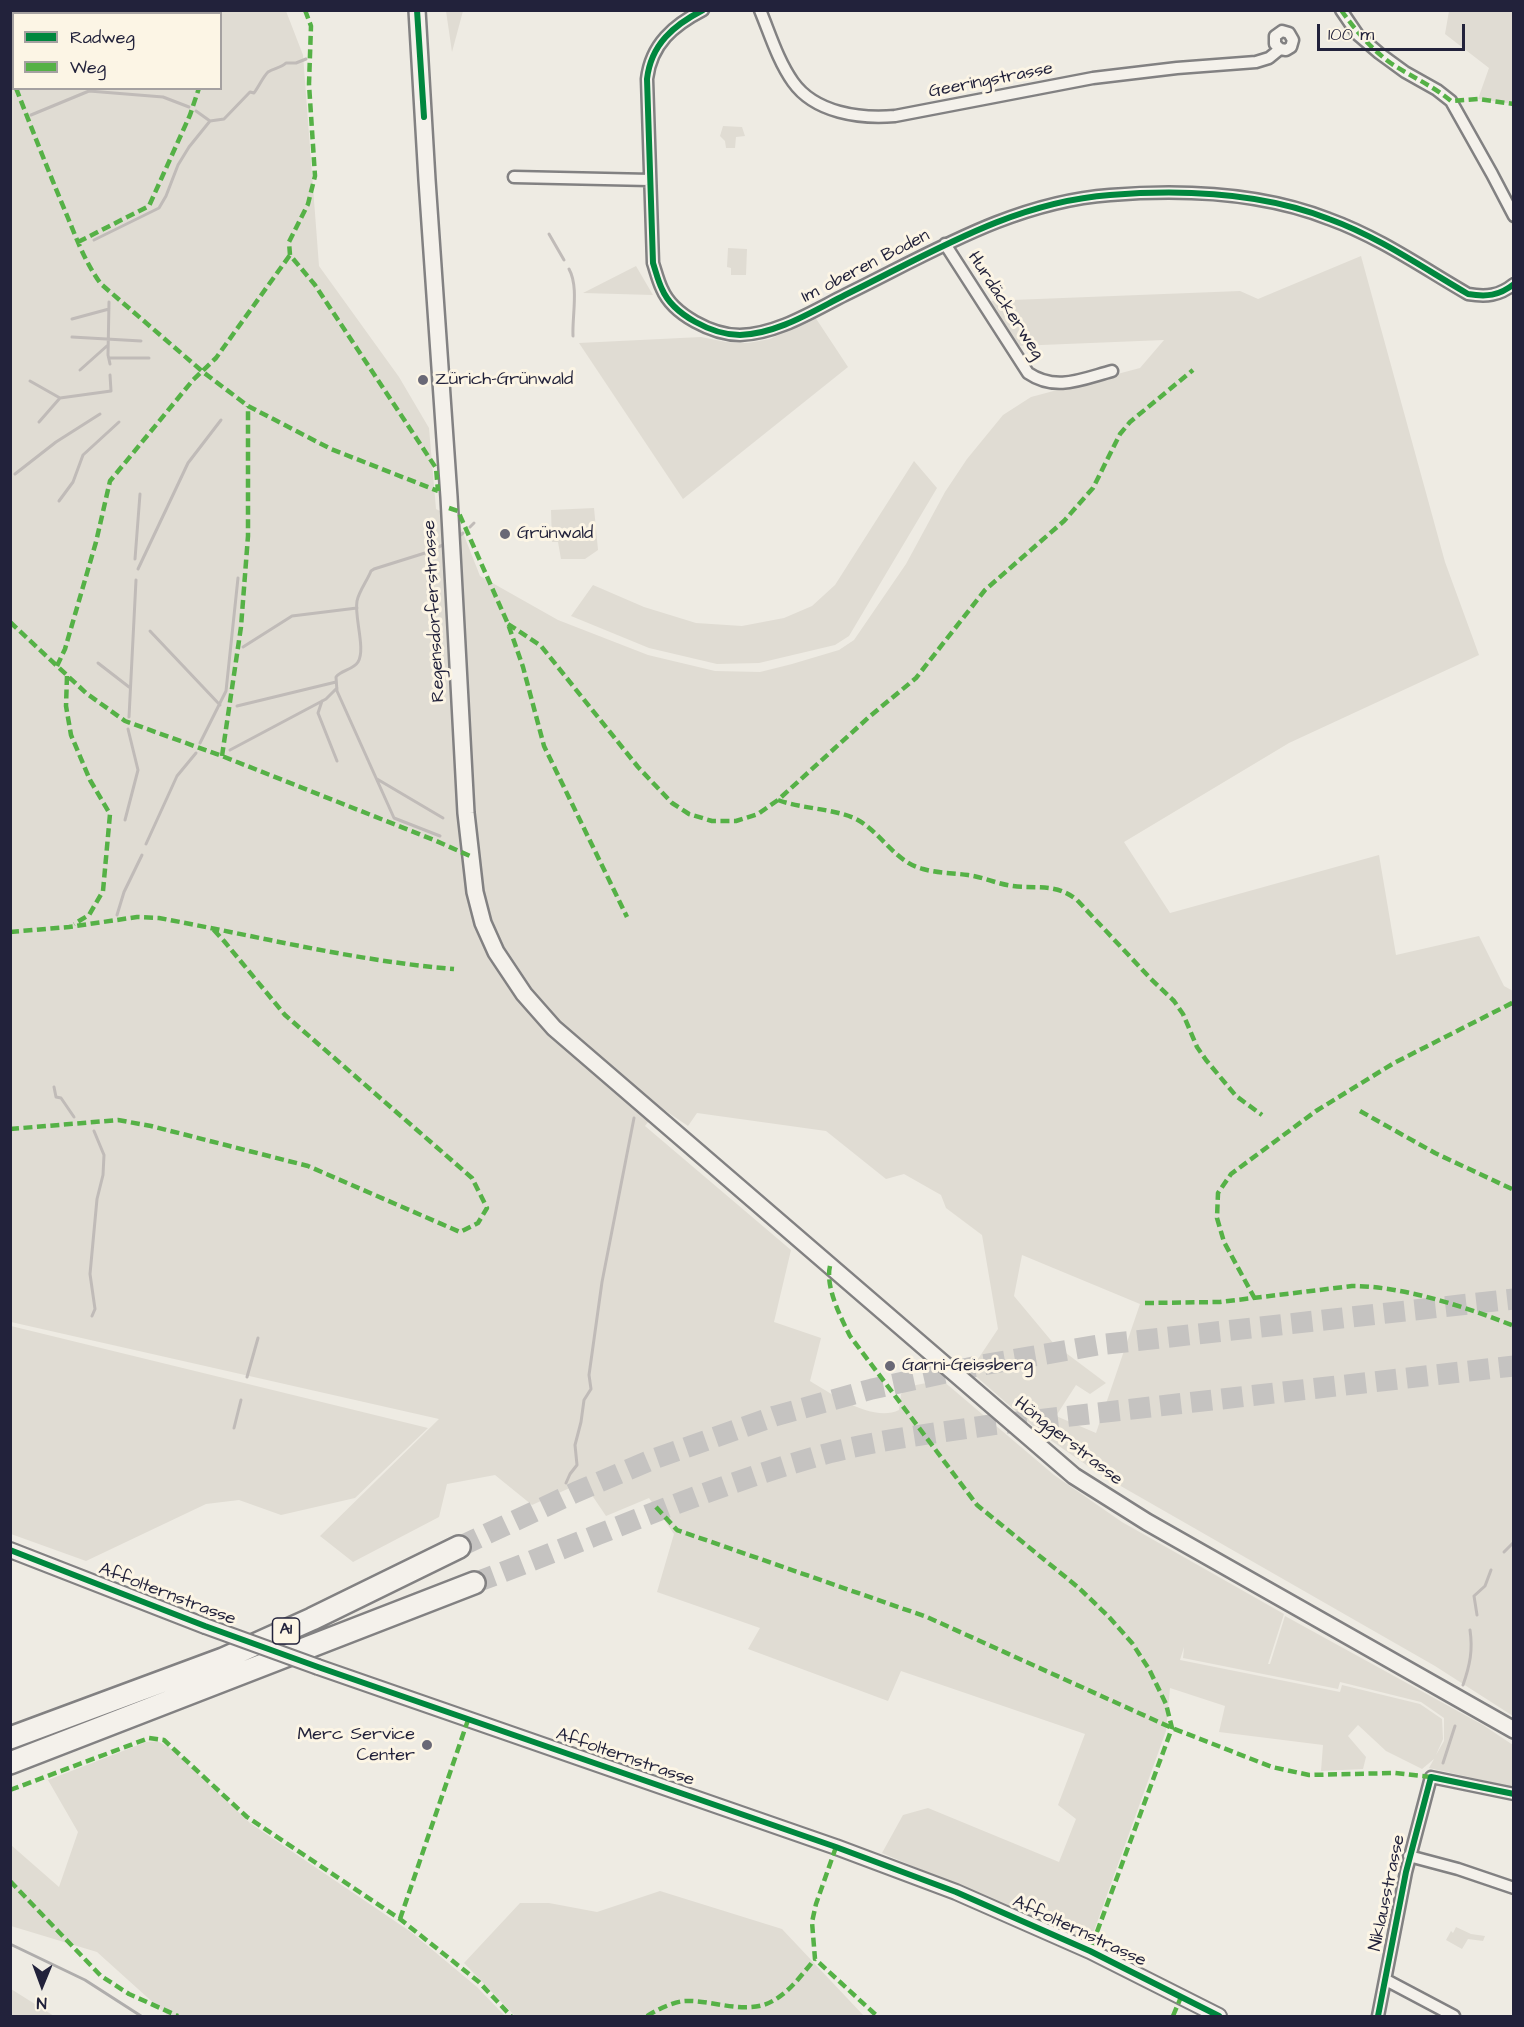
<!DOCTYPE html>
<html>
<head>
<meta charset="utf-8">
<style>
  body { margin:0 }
  #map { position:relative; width:1524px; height:2027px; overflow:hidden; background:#eeebe3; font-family:"Architects Daughter",sans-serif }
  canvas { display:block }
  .frame { position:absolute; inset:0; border:12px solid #22223b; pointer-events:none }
  .legend { position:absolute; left:12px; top:12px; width:210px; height:78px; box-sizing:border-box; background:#fcf5e5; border:2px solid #a5a1a1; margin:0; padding:8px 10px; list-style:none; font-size:18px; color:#22223b }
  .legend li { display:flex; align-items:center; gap:12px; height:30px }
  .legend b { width:30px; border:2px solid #a5a1a1 }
  .north { position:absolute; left:12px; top:1955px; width:60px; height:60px; -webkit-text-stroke:4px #fcf5e5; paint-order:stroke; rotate:181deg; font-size:16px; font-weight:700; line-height:24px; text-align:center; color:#22223b }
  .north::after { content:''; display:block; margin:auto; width:21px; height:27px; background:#22223b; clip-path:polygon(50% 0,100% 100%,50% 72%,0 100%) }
  .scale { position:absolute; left:1317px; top:24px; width:148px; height:27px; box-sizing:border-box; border:3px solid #22223b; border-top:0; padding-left:8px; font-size:18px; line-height:21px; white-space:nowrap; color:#22223b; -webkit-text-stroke:4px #fcf5e5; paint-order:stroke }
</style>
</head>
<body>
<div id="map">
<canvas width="1524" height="2027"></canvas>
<div class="frame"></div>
<ul class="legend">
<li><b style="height:8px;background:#00873e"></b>Radweg</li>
<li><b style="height:8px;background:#55b146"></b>Weg</li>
</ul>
<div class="north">N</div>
<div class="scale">100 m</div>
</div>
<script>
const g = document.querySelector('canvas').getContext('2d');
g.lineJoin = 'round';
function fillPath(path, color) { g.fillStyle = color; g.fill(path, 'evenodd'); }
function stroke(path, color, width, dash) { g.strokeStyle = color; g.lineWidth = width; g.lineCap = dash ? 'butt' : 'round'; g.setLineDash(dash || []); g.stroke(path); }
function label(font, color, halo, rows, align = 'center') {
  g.font = font + ' "Architects Daughter",sans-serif'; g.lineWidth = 6; g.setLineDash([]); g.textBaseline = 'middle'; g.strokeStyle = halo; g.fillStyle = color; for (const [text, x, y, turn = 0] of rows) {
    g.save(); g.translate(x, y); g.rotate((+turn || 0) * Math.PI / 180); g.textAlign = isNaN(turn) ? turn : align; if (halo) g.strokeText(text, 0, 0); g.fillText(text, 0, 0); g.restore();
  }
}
const green = new Path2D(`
  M11 11H286L303 55 319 266 399 377 429 428 436 509 458 520 480 576 558 620 648 655 715 671 760 672 792 664 839 650 854 640 906 564 945 492 967 459 1003 415 1031 397 1140 368 1164 340 1017 346 987 301 1240 291 1258 299 1361 256 1445 562 1479 655 1289 743 1124 842 1170 913 1379 855 1396 955 1479 936 1504 986 1513 991V1716L1435 1666 1098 1473 1043 1435 970 1371 998 1329 982 1235 946 1208 941 1195 904 1174 886 1179 826 1131 697 1113 688 1126 660 1107 645 1126 791 1250 774 1322 821 1338 810 1381C832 1394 873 1423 899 1410L901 1394 911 1386 942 1380 1054 1475 1122 1522 1284 1614 1268 1664H1270L1285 1616 1483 1725 1513 1745V1787L1429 1768 1434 1759 1422 1769 1386 1751 1358 1725 1348 1736 1366 1757 1363 1769 1321 1771 1323 1745 1219 1732 1225 1706 1170 1688 1166 1731 1090 1942 882 1853 903 1815 928 1808 1059 1862 1076 1819 1058 1805 1085 1734 901 1671 888 1701 748 1649 760 1628 657 1592 674 1534 649 1498 606 1516 583 1482 532 1505 495 1475 447 1484 439 1517 353 1562 320 1536 439 1419 11 1322ZM14 14H220V88H14ZM1022 1255 1140 1304 1096 1433 1056 1416 1076 1385 1090 1394 1106 1383 1054 1344 1014 1296ZM1184 1647 1183 1658 1338 1689 1340 1682 1421 1702 1444 1718V1741L1436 1755 1443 1739 1442 1719 1420 1704 1342 1685 1340 1692 1180 1660Z
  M446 11H463L452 52Z
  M1449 11H1513V104L1478 99 1489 68 1445 34Z
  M723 126 742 127 745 136 736 137 735 148H726L725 141 720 136Z
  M728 248 747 249 746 275H731V268L727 267Z
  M636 266 653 295 583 293Z
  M815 317 848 367 683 499 579 343 701 337 726 342 748 343 770 339Z
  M914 461 937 488 849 636 835 645 759 663 717 664 649 648 571 616 593 585 644 607 696 623 742 626 784 618 812 606 835 585Z
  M594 508 598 550 585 559H561L558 542H552L551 510Z
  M11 1326 428 1428 355 1498 281 1515 239 1500 206 1504 86 1561 11 1534Z
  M157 1741 169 1747 250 1823 411 1932 477 1987 505 2016H168L97 1952 11 1926V1845L59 1887 78 1832 48 1780 146 1742Z
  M660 1891 782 1929 864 2016H515L464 1963 520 1903H549L597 1912Z
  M1456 1927 1471 1934 1485 1936 1483 1941 1468 1939 1462 1949 1446 1940 1451 1931 1453 1933Z
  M11 1989 54 2016H11Z`);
const stream = new Path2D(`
  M196 111 210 121 224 119 250 92 254 93C259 86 263 77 268 72 274 68 281 68 286 63H296L306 59
  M31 115 89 91 163 97 189 107
  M549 234 564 260
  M94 240 159 208 166 196 178 165 189 147 210 121
  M569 269C579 287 572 316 573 336
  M109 302 108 355 110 364
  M72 319 109 309
  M72 337 141 341
  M109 358H149
  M80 370 108 345
  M30 381 60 398
  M39 422 60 398 111 391 110 375
  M15 474 56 442 100 414
  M59 501 73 482 83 455 119 422
  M470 527 474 523
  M457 538 463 533
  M429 551 443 545
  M425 553 374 569 371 571C367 581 359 591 357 601 354 617 366 649 358 662 353 670 341 670 336 677L337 691 394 818 440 836
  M135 559 140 494
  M138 569 188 463 221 420
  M150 631 220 705
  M243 647 292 616 357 608
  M98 663 129 687
  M322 701 318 713 337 761
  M237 706 336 682
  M129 717 136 580
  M200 743 226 691 238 578
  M230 750 326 699 337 688
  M377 779 443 818
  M125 820 138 770 128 729
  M146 844 177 776 196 753
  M117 915 124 892 142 855
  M54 1087 56 1097 61 1098 74 1117
  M92 1316 95 1309 90 1274 97 1199 103 1175 104 1155 94 1131
  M247 1377 258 1338
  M234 1428 241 1400
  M566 1483 570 1474 577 1465 575 1445 581 1422 584 1400 591 1389 589 1375 602 1282 634 1118
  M1504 1552 1514 1542
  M1477 1615 1474 1596 1485 1586 1491 1570
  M1463 1685C1470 1665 1473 1650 1470 1630
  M1443 1763 1455 1726`);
const motorwayTunnel = new Path2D(`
  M459 1547 576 1492 651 1460 775 1416 872 1389 982 1365 1098 1345 1514 1299
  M474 1583C592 1539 708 1486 829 1453 882 1439 937 1433 991 1425L1514 1366`);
const minor = new Path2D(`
  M703 10C674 25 651 44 647 79L653 263C656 272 658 281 662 289 673 315 713 335 740 335 777 334 813 311 845 295 931 253 1013 202 1110 195 1184 189 1260 192 1329 219 1379 237 1423 268 1468 294 1486 297 1499 296 1514 284
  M760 10C770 34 778 61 793 82 815 113 860 119 895 116L1093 78 1177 68 1256 62 1269 58 1280 49 1286 50 1291 47 1293 40 1289 33 1282 31 1275 36V44L1280 49
  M1341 10 1358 35 1379 53 1405 72 1437 90 1451 101 1492 174 1514 216
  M514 177 650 180
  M945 244 1028 373C1056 392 1082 379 1112 371
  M1409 1856 1458 1869 1514 1888
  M1386 1980 1454 2016
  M1378 2016 1406 1872 1431 1777 1514 1794`);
const tertiary = new Path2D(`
  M10 1550 205 1626
  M318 1667 836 1847 956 1892 1090 1951 1219 2016`);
const secondary = new Path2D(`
  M417 10 427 180 449 497 466 813 475 892 483 923 496 952 524 994 554 1028 1074 1476 1147 1522 1514 1730`);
const motorway = new Path2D(`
  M10 1738 223 1659 312 1619 459 1547
  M10 1763 474 1583`);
const rail = new Path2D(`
  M10 1944 85 1980 141 2016`);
const tertiaryBridge = new Path2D(`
  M205 1626 318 1667`);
const quiet = new Path2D(`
  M170 10 171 14
  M305 10 311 26 309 84 315 176 308 204 289 242 290 255 315 285 436 468 438 491
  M1341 10C1356 31 1371 49 1392 64 1412 77 1433 86 1451 101L1478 99 1514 104
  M10 73 14 81
  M16 88C33 132 50 175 68 218 77 240 86 264 101 284L203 372 248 406 331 449 438 491
  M78 242 149 206 190 115 199 88
  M449 508 458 511 508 624 523 667 544 746 627 917
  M10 622 86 693 125 721 222 756 434 840 470 856
  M508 624 541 646 638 767 672 803 689 814 712 821H736L758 814 778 800 869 717 916 678 985 590 1064 521 1093 488 1120 434 1130 422 1193 370
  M57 666 65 649 96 542 110 481 193 380 216 358 290 255
  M67 676 66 706 71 735 90 780 110 814 103 891 89 915 74 924
  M222 756 241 627 248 536V406
  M778 800C802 809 830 808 854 818 880 830 894 862 923 869 937 873 953 873 968 875 983 877 997 884 1013 886 1038 889 1056 883 1077 900L1151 979 1174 1001 1183 1014 1197 1047 1206 1060 1236 1096 1262 1115
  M10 932 69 927 137 917 159 918C257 936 355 961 454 969
  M1360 1111 1435 1153 1514 1190
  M10 1129 118 1120 151 1126 308 1166 460 1232 478 1223 487 1208 472 1178 285 1015 224 941 211 927
  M830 1266C825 1287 841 1318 850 1336L977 1505 1079 1588 1109 1617 1132 1643 1149 1669 1166 1704 1172 1728 1090 1951
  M1255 1299 1224 1242 1217 1218 1218 1193 1231 1174 1316 1111 1394 1063 1514 1002
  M1145 1303 1220 1302 1352 1286C1403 1286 1466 1307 1514 1326
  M656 1507 677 1530 927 1617 1172 1728 1272 1767 1309 1775 1395 1773 1431 1777
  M10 1790 149 1738 164 1740 247 1817 400 1919 479 1982 511 2016
  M836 1847 816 1904 812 1922 815 1959 877 2016
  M10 1881 101 1976 129 1994 178 2016
  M400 1919 468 1720
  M647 2016C656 2010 675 2001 686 2001 715 2000 749 2017 776 1999 792 1989 803 1973 815 1959
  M1173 2016 1181 1997`);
const cycleway = new Path2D(`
  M417 10 424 117
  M703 10C674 25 651 44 647 79L653 263C656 272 658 281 662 289 673 315 713 335 740 335 777 334 813 311 845 295 931 253 1013 202 1110 195 1184 189 1260 192 1329 219 1379 237 1423 268 1468 294 1486 297 1499 296 1514 284
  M10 1550 205 1626 318 1667 836 1847 956 1892 1090 1951 1219 2016
  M1378 2016 1406 1872 1431 1777 1514 1794`);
const markers = [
  [423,380,6,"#696876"],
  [505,534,6,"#696876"],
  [890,1366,6,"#696876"],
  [427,1745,6,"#696876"]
];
const shields = [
  [286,1631,27]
];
const shieldNames = [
  ["A1",286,1631]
];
const streetNames = [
  ["Geeringstrasse",991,81,-11],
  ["Im oberen Boden",866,267,-27],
  ["Hurdäckerweg",1005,306,57],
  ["Regensdorferstrasse",435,611,-93],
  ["Hönggerstrasse",1068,1442,38],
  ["Affolternstrasse",167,1595,21],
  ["Affolternstrasse",625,1758,19],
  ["Niklausstrasse",1388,1893,-78],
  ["Affolternstrasse",1079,1932,25]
];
const poiNames = [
  ["Zürich-Grünwald",435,380],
  ["Grünwald",517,534],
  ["Garni-Geissberg",902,1366],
  ["Merc Service",415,1735,"right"],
  ["Center",415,1756,"right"]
];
fillPath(green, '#e0dcd3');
stroke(stream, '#c0bbb8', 3);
stroke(motorwayTunnel, '#c5c3c1', 21, [21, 10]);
stroke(minor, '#828182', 15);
stroke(tertiary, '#828182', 18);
stroke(secondary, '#828182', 20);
stroke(motorway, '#828182', 26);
stroke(minor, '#f4f1eb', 10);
stroke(tertiary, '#f4f1eb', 14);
stroke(secondary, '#f4f1eb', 15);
stroke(motorway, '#f4f1eb', 21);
stroke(rail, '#afadac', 3);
stroke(tertiaryBridge, '#828182', 18, []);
stroke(tertiaryBridge, '#f4f1eb', 14);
stroke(quiet, '#55b146', 4.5, [9, 4.5]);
stroke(cycleway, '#00873e', 6);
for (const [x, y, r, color] of markers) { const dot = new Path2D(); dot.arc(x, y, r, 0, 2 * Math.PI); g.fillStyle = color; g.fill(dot); stroke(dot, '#fcf5e5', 2); }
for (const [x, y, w] of shields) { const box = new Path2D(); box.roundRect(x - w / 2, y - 13, w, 26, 4.5); g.fillStyle = '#fcf5e5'; g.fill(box); stroke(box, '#22223b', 1.5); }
label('bold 16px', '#22223b', null, shieldNames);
label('18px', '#22223b', '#fcf5e5', streetNames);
label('18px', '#22223b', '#fcf5e5', poiNames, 'left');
</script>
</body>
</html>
